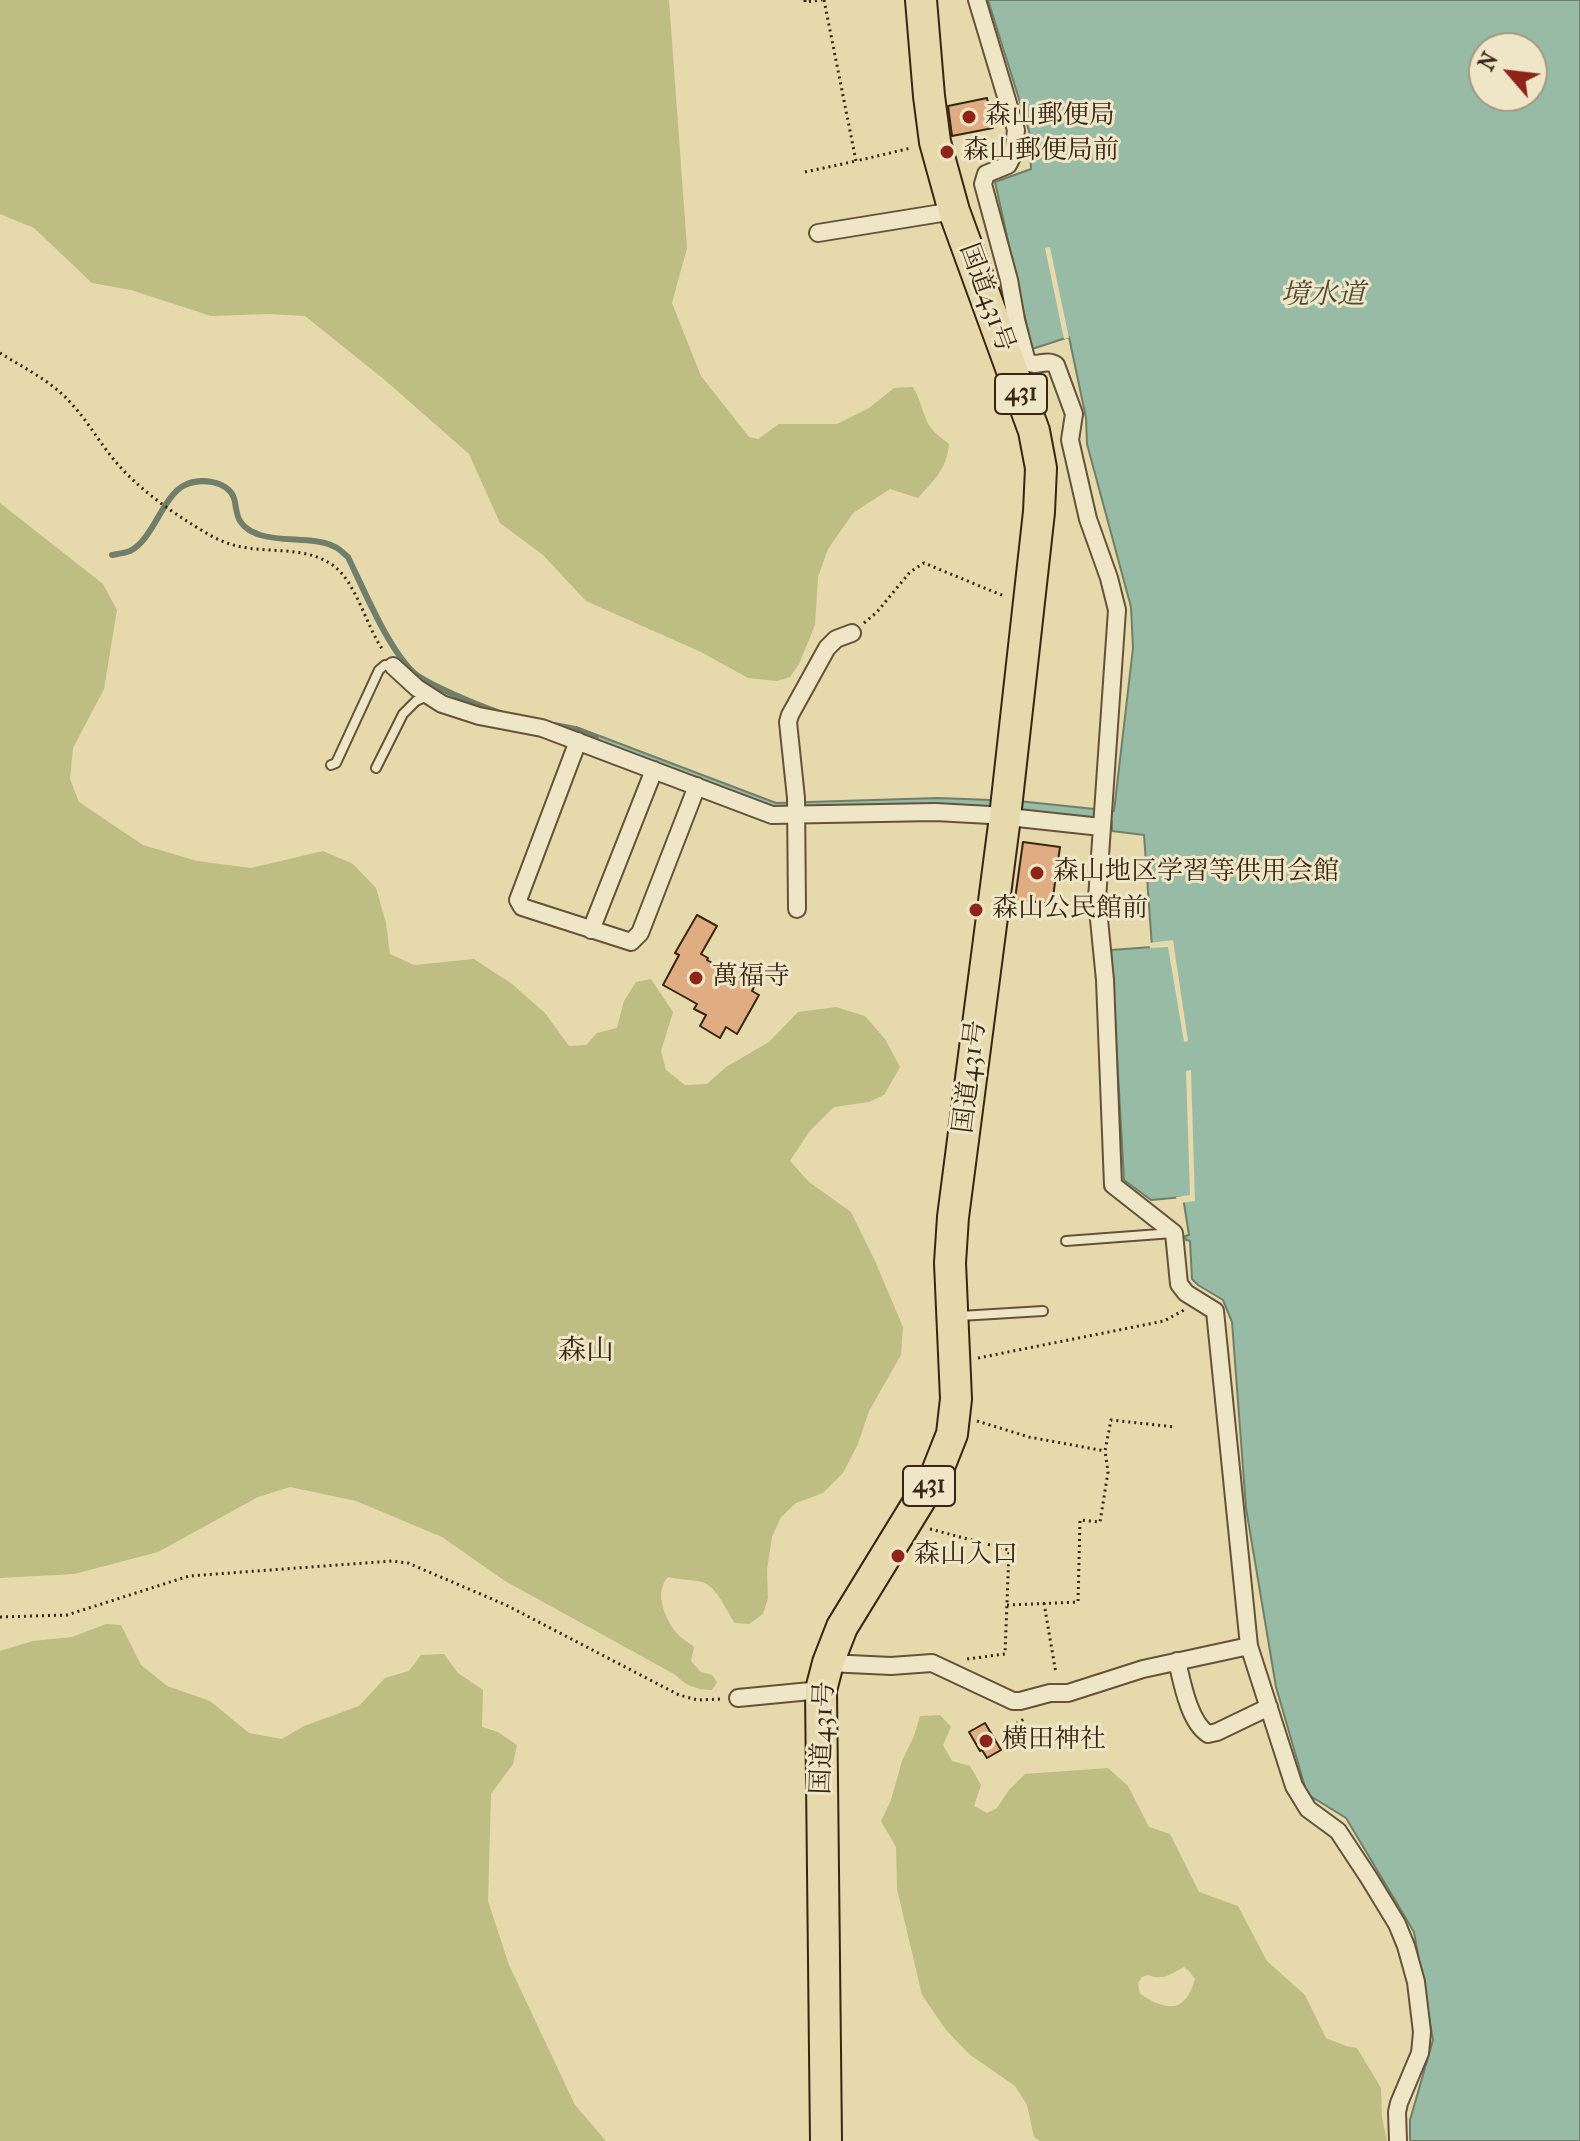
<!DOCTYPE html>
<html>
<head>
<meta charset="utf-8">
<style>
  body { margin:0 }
  #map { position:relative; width:1580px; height:2141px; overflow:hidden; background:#e6d9ab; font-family:"IM FELL French Canon",serif }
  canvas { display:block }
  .north { position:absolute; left:1468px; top:32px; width:80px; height:80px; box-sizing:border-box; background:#efe6c8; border:2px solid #a69980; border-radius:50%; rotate:298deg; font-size:22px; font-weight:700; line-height:32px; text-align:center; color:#392513 }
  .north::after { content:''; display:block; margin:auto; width:28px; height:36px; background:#8f2418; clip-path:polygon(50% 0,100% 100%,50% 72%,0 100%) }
</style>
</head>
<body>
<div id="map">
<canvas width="1580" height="2141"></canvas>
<div class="north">N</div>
</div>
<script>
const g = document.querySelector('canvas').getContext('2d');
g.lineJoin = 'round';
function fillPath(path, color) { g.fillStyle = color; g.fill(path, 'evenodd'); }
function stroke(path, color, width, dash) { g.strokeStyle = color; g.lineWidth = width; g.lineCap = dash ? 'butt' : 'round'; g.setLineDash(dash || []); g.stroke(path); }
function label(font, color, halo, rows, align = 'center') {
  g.font = font + ' "IM FELL French Canon","Noto Serif JP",serif'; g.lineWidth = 6; g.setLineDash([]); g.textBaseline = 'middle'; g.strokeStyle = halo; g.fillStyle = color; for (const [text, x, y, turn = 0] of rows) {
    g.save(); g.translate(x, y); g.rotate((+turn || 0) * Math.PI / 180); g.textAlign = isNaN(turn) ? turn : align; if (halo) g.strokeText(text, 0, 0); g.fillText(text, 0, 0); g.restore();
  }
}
const green = new Path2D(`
  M0 0H669L687 248 672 303 701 376 749 437 758 439 779 424H837L869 408 894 388 913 387C920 399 921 407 926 419 930 430 940 437 949 444 947 469 934 480 918 498L890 489 853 513 828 549 818 577 815 625 799 664 790 677 777 681 748 678 701 652 586 601 543 555 500 523 469 454 386 381 305 316 267 314 211 316 131 290 92 283 34 228 0 214Z
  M0 503 103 584 117 610 104 689 73 748 70 779 79 802 143 845 197 861 251 868 323 851 353 864 376 888 386 923 390 954 414 965 474 959 512 984 545 1013 569 1046 586 1045 597 1033 617 1028 624 1001 636 982 651 979 673 1012 661 1051 666 1070 685 1085 707 1084 726 1067 769 1042 798 1012 836 1007 865 1016 885 1039 900 1067 884 1095 869 1102 834 1107 809 1132 790 1161 809 1182 851 1212 875 1261 903 1327 901 1355 869 1411 858 1444 843 1473 823 1493 796 1503 781 1517 772 1537 767 1569 768 1598 763 1614 749 1624 735 1623C726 1611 717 1586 702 1582 691 1579 679 1580 668 1577 654 1592 664 1615 674 1630 679 1637 688 1642 694 1647L691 1661 701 1672 712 1675 717 1682 712 1690C695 1690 686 1685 674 1674L505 1581 442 1537 356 1501 290 1487 258 1497 158 1552 74 1574 0 1578Z
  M106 1624 121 1625 141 1665 167 1686 210 1701 249 1733 282 1739 304 1726 359 1706 385 1678 409 1671 421 1655 444 1654 458 1673 483 1690 482 1727 498 1732 517 1745 513 1764 491 1794 488 1901 509 1965 575 2105 606 2141H0V1651L33 1641 72 1637Z
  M940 1715 951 1727 943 1745 952 1761 970 1766 981 1785 974 1806 987 1813 997 1808 1009 1790 1025 1774 1108 1768 1128 1786 1149 1827 1170 1834 1199 1892 1238 1906 1267 1961 1305 1995 1326 2038 1346 2046 1357 2048 1381 2088 1382 2118 1387 2141H1040L1034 2137 1027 2105 1015 2086 969 2054 946 2030 922 1995 897 1889 896 1847 881 1821 891 1800 902 1761 914 1736 920 1716ZM1184 1967 1189 1971 1195 1979C1185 2014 1167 2011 1140 1994L1138 1983 1142 1977 1148 1975C1163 1981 1171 1974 1184 1967Z`);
const water = new Path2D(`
  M988 0H1580V2141H1410V2120L1433 2040 1414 1932 1346 1818 1307 1794 1276 1687 1246 1508 1232 1322 1223 1300 1198 1285 1192 1279 1190 1241 1186 1240 1185 1236 1189 1235 1183 1197 1151 1200 1124 1180 1111 950 1152 947 1144 835 1112 831V821L777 810 607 745 576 727 776 803 938 798 1018 801 1114 811 1133 648 1131 607 1087 444 1086 418 1069 337 1032 349 995 182 1031 169 1029 131ZM1484 48H1532V96H1484Z`);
const pier = new Path2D(`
  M1050 247 1069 338 1064 339 1045 248Z
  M1173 940 1188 1041 1184 1042 1168 947 1150 948 1149 943Z
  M1191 1070 1195 1201 1180 1203V1201H1177L1176 1197 1190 1195 1186 1071Z`);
const stream = new Path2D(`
  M112 555C117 554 125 553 130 551 153 540 163 495 185 485 200 478 227 480 234 498 236 505 236 515 240 521 245 529 252 532 260 535 282 542 315 537 333 546 339 548 343 553 348 557 364 590 388 648 413 672 427 685 483 707 503 714
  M554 725 575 729 596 737`);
const building = new Path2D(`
  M987 98 993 128 952 136 948 106Z
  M1023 842 1060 847 1052 904 1015 899Z
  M697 915 717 926 701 954 708 958 707 960 754 987 752 991 759 995 737 1034 726 1027 720 1038 700 1026 706 1015 694 1009 697 1004 663 985 679 955 675 953Z
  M985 1723 1001 1750 987 1758 982 1750 980 1751 969 1732Z`);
const path = new Path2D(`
  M805 0V2L822 0
  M824 0 856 161 911 148
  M805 172 856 161
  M0 353C24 368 51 381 70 402 87 420 99 442 115 461 134 484 164 507 190 523 201 530 215 539 227 543 263 556 302 543 334 566 357 584 366 626 383 650
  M864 623 877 612 910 572 924 563 1004 596
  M978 1358 1164 1321 1184 1310
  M977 1421 1029 1437 1105 1451
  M930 1529 1009 1550 1005 1654 967 1659
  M1044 1603 1056 1674
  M1007 1605 1078 1602 1080 1520 1100 1522 1108 1472 1105 1451 1111 1420 1175 1427
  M0 1617 67 1615 189 1576 392 1561 408 1563 506 1605 679 1695 698 1700 722 1699
  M1001 1733 1024 1719`);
const lane = new Path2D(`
  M331 765 336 763 379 670 385 665 393 666
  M376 768 403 714 416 701 427 696
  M1066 1241 1173 1233
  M960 1316 1043 1311`);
const street = new Path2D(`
  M977 0 1016 130 1013 155 1008 165 986 174 983 184 1009 280 1016 320 1009 323
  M818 233 954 211
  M1016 320 1027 362C1037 368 1046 358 1056 365L1074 414 1070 440 1088 519 1109 578 1117 610 1097 899 1105 980 1113 1185 1174 1233 1179 1284 1186 1293 1215 1311 1249 1646 1294 1786 1308 1809 1338 1831 1369 1878 1397 1924 1406 1946 1416 1982 1422 2032 1421 2043 1420 2053 1399 2103 1397 2112 1398 2141
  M393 666 417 688 442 704 479 716 542 728 772 815 935 812 990 815 1101 827
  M578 741 518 900 522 907 631 942 640 933 697 786
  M797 909 796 798 788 722 790 715 827 648 836 639 852 633
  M591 930 654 770
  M1177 1661C1182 1682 1189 1722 1208 1734L1217 1732 1269 1707
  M828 1663 891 1666 932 1663 1013 1701H1020L1050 1693H1068L1143 1669 1249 1646
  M738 1698 821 1690`);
const highway = new Path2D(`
  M826 2141 821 1690 828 1663 842 1627 937 1472 952 1434 956 1399 950 1263 953 1217 1005 817 1039 512 1041 468 1034 431 954 211 935 142 929 96 921 0`);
const markers = [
  [969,117,8,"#8f2418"],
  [947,152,8,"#8f2418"],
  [1037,873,8,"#8f2418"],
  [976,910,8,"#8f2418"],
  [696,978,8,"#8f2418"],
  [898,1556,8,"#8f2418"],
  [986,1741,8,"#8f2418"]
];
const shields = [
  [1021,394,52],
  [929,1486,52]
];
const shieldNames = [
  ["431",1021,394],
  ["431",929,1486]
];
const poiNames = [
  ["森山郵便局",985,117],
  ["森山郵便局前",963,152],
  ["森山地区学習等供用会館",1053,873],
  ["森山公民館前",992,910],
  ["萬福寺",712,978],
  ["森山入口",914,1556],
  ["横田神社",1002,1741]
];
const streetNames = [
  ["国道431号",986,298,70],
  ["国道431号",971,1077,-83],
  ["国道431号",824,1738,-88]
];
const waterNames = [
  ["境水道",1323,296]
];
const neighbourhoodNames = [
  ["森山",586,1352]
];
fillPath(green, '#bdbd84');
fillPath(water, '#97bba4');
stroke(water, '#717f6a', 2);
fillPath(pier, '#e6d9ab');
stroke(stream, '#717f6a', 6);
fillPath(building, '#dfad81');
stroke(building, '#392513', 2);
stroke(lane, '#645239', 12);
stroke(street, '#645239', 20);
stroke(highway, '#392513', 34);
stroke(path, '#392513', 3, [2, 4]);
stroke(lane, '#efe6c8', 8);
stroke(street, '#efe6c8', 16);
stroke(highway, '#e6d9ab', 30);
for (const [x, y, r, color] of markers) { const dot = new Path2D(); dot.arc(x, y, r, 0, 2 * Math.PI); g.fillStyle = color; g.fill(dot); stroke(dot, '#efe6c8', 3); }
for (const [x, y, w] of shields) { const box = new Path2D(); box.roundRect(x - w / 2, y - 20, w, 40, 6); g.fillStyle = '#efe6c8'; g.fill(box); stroke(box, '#392513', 2); }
label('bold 24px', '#392513', null, shieldNames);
label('26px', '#392513', '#efe6c8', poiNames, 'left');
label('26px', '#392513', '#efe6c8', streetNames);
label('italic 28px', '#504a37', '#efe6c8', waterNames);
label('28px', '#392513', '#efe6c8', neighbourhoodNames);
</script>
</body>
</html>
